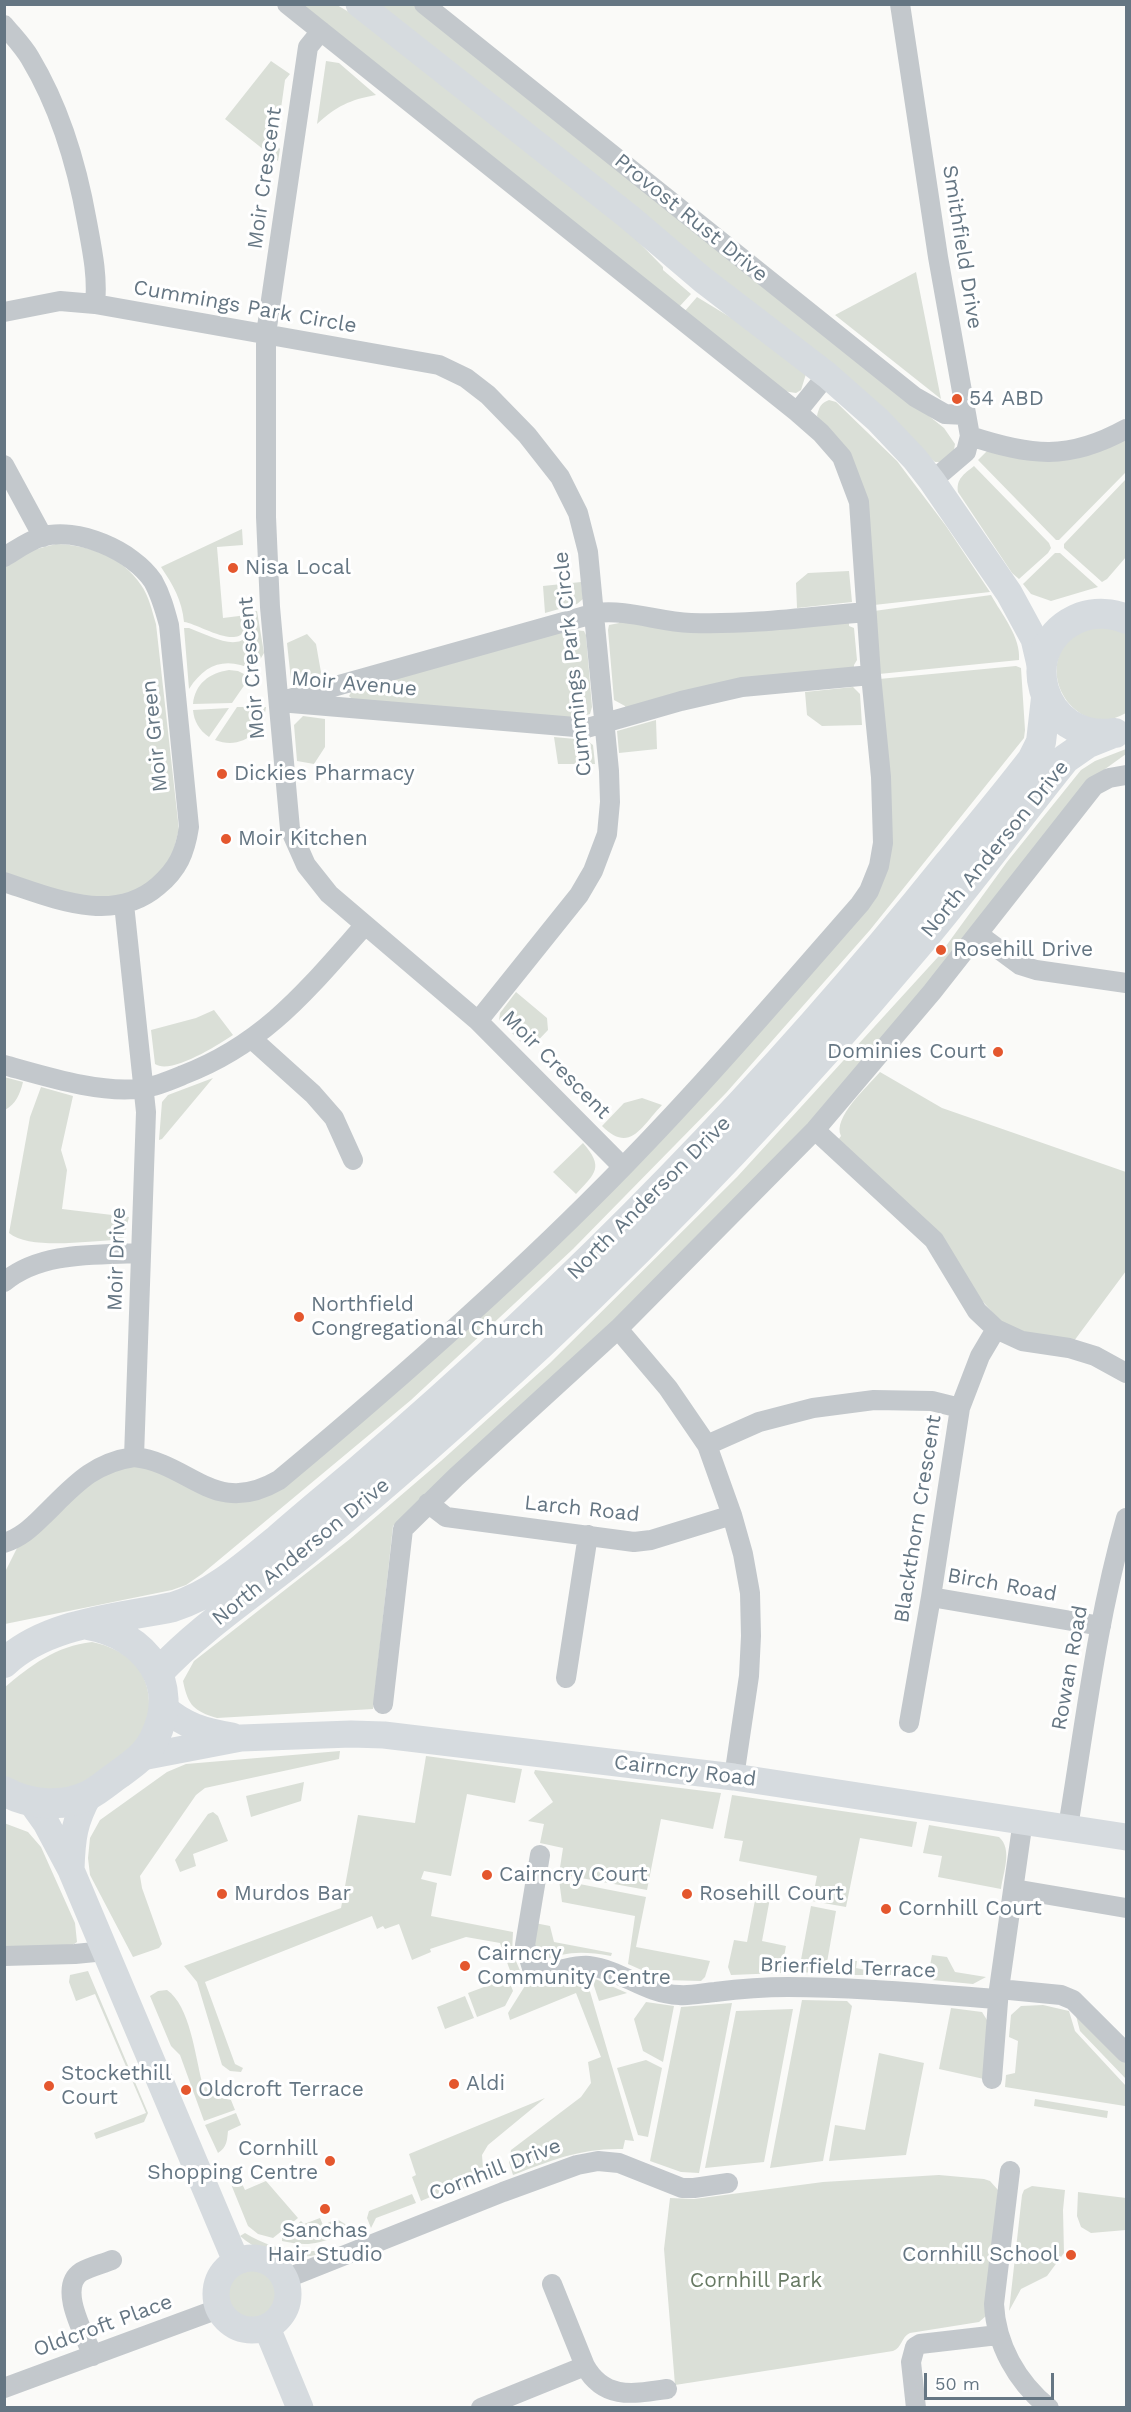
<!DOCTYPE html>
<html>
<head>
<meta charset="utf-8">
<style>
  body { margin:0 }
  #map { position:relative; width:1131px; height:2412px; overflow:hidden; background:#fafaf8; font-family:"Work Sans",sans-serif }
  canvas { display:block }
  .frame { position:absolute; inset:0; border:6px solid #657683; pointer-events:none }
  .scale { position:absolute; left:924px; top:2373px; width:130px; height:27px; box-sizing:border-box; border:3px solid #657683; border-top:0; padding-left:8px; font-size:18px; line-height:21px; white-space:nowrap; color:#657683; -webkit-text-stroke:4px #fff; paint-order:stroke }
</style>
</head>
<body>
<div id="map">
<canvas width="1131" height="2412"></canvas>
<div class="frame"></div>
<div class="scale">50 m</div>
</div>
<script>
const g = document.querySelector('canvas').getContext('2d');
g.lineJoin = 'round';
function fillPath(path, color) { g.fillStyle = color; g.fill(path, 'evenodd'); }
function stroke(path, color, width, dash) { g.strokeStyle = color; g.lineWidth = width; g.lineCap = dash ? 'butt' : 'round'; g.setLineDash(dash || []); g.stroke(path); }
function label(font, color, halo, rows, align = 'center') {
  g.font = font + ' "Work Sans",sans-serif'; g.lineWidth = 6; g.setLineDash([]); g.textBaseline = 'middle'; g.strokeStyle = halo; g.fillStyle = color; for (const [text, x, y, turn = 0] of rows) {
    g.save(); g.translate(x, y); g.rotate((+turn || 0) * Math.PI / 180); g.textAlign = isNaN(turn) ? turn : align; if (halo) g.strokeText(text, 0, 0); g.fillText(text, 0, 0); g.restore();
  }
}
const green = new Path2D(`
  M299 5H337L359 18 622 225 663 267V270L691 294 679 307Z
  M376 5H415L944 428 955 444 953 456 945 462H935Z
  M271 61 290 74 285 80 276 144 280 149 278 161 225 119Z
  M326 61 339 63 376 95C349 100 337 106 317 124Z
  M916 272 941 399 835 315Z
  M697 297 761 336 806 374 801 390 796 393 783 391 684 312Z
  M829 400 836 402 897 461 946 526 990 592 874 605 864 492 817 416C819 407 821 403 829 400Z
  M1126 438V472L1059 540H1056L978 460 987 451Z
  M974 466 1049 543 1051 548 1048 553 1019 579 1012 573 958 492C956 479 964 474 974 466Z
  M1126 479V557L1107 579 1102 582 1064 548V544Z
  M242 529 243 545 217 547 223 618 247 615C250 659 201 624 184 622 182 600 173 585 161 567Z
  M56 544C88 545 122 556 141 585 149 596 152 611 156 624L179 830C176 838 175 849 171 857 151 892 113 902 75 898 52 895 27 882 5 875L4 564 25 552Z
  M1055 553H1060L1098 587 1051 601 1031 594 1023 584Z
  M849 571 852 602 797 608 796 583 808 573Z
  M581 582 583 599 577 604 545 613 543 586Z
  M991 595C1002 615 1021 637 1019 660L879 674 874 611Z
  M257 611 264 653 254 670C226 657 206 663 189 689L184 628H189C216 638 252 661 254 612Z
  M620 620 849 621V626L854 628 857 660 854 665V669L626 709 625 706 614 700 608 630 609 625 619 623Z
  M1106 626 1126 632V713C1073 744 1025 660 1083 630 1090 627 1099 627 1106 626Z
  M572 627 573 630 584 631 586 635 592 707 590 714 579 717 580 722 353 700 349 696 352 691Z
  M307 634 316 644 322 678 295 684 291 680 287 643Z
  M1016 666 1021 668 1025 730 1024 738 870 930 726 1093 573 1249 411 1400 202 1574 186 1585 172 1590 5 1624V1572L18 1546 83 1485 125 1465 144 1466 243 1501 461 1335 877 894 879 679Z
  M229 670 238 671 250 677 232 703 193 704C195 684 209 673 229 670Z
  M853 687 860 694 862 725 822 726 807 715 805 692Z
  M237 707H266C263 733 241 750 215 740Z
  M229 708 209 737C199 730 194 721 193 710Z
  M303 716 325 719V747L314 764 297 761 294 725Z
  M656 720 657 749 619 753 617 731Z
  M554 737 586 740 593 745 595 764H558Z
  M1126 749V754L1094 777 940 973 812 1122 587 1350 393 1526 373 1709 217 1718C194 1711 188 1706 183 1681L194 1661 350 1539 441 1461 550 1363 737 1177 938 957 1007 862 1081 770 1095 761Z
  M516 992 547 1018 548 1030 529 1050 499 1020 500 1013Z
  M214 1010 233 1035C218 1045 171 1075 155 1064L151 1030 196 1018Z
  M880 1072 942 1108 1126 1172V1271L1074 1341 1028 1334 1002 1323 838 1140 841 1136C832 1118 868 1086 880 1072Z
  M4 1077 23 1082C20 1094 16 1104 5 1110Z
  M213 1078 162 1139 159 1140 162 1102 168 1095Z
  M41 1087 73 1096 61 1150 67 1170 62 1209 129 1217 124 1237 116 1240C89 1241 29 1250 9 1233L30 1117Z
  M642 1098 662 1105C641 1127 630 1154 602 1126L624 1103Z
  M583 1143C604 1167 596 1173 576 1194L553 1172Z
  M92 1642C126 1649 151 1670 149 1708 149 1718 147 1732 140 1739 131 1750 104 1774 91 1781 79 1789 61 1792 47 1797L5 1778 4 1688C31 1665 56 1646 92 1642Z
  M340 1751 339 1759 205 1788 196 1795 140 1876 142 1888 162 1944 159 1948 133 1957 90 1875 88 1858 90 1838 100 1820 167 1772 186 1764Z
  M426 1756 522 1769 515 1803 467 1794 451 1876 424 1871 421 1879 437 1883 431 1916 513 1932 512 1952 522 1975 516 1987 500 1943 466 1937 430 1949 431 1952 412 1960 399 1924 385 1929 383 1926 377 1929 372 1916 205 1982 235 2064 243 2068 241 2072 230 2071 222 2065 197 1982 184 1966 341 1908 358 1815 415 1823Z
  M535 1770 721 1793 713 1829 661 1819 647 1890 559 1874 563 1848 540 1843 544 1824 528 1821 553 1802 534 1773Z
  M304 1782 301 1801 251 1817 246 1796Z
  M732 1795 917 1822 912 1847 860 1838 846 1907 812 1901 817 1876 739 1861 743 1841 724 1838Z
  M213 1812 218 1816 228 1841 193 1854 196 1866 180 1872 175 1860 208 1814Z
  M4 1823 28 1832 41 1847 75 1923 77 1942 70 1947H5Z
  M929 1825 999 1837C1013 1849 1003 1873 1001 1889L938 1877 942 1856 923 1853Z
  M559 1880 646 1897 636 1947 710 1961 705 1977 701 1981 664 1980 628 1964 635 1916 562 1902Z
  M756 1895 770 1898 762 1941 786 1946 781 1973 731 1975 728 1967 734 1940 747 1942Z
  M811 1906 836 1911 825 1974 801 1972 800 1965Z
  M535 1923 550 1926 554 1942 612 1953 611 1956C582 1951 567 1951 539 1962L532 1944Z
  M932 1955 947 1957 955 1972 986 1977 973 1984 932 1980 929 1971Z
  M854 1961H857L856 1968 871 1971 873 1964 902 1970 908 1975H840Z
  M88 1971 148 2113 144 2122 96 2139 94 2133 146 2113 95 1994 76 2001 69 1982 70 1975Z
  M591 1977 627 1993 599 2001Z
  M508 1978 513 1991 505 2006 477 2017 468 1993Z
  M586 1978 634 2141 625 2140 623 2149C581 2148 552 2160 513 2175L509 2162 511 2150 581 2097 591 2083 588 2062 601 2057 576 1993 510 2020 508 2013 528 1981 539 1986Z
  M167 1990C190 2006 195 2055 202 2082 210 2093 218 2098 231 2100L235 2110 204 2121 180 2055 171 2046 150 1996 158 1991Z
  M465 1996 474 2018 445 2029 437 2007Z
  M802 2000 847 2001 852 2006 823 2161 770 2168Z
  M646 2002 674 2006 663 2062 643 2051 634 2019Z
  M732 2003 699 2173 681 2172 650 2161 681 2007Z
  M1043 2005 1069 2011 1075 2031 1126 2086 1125 2106 1005 2087 1006 2075 1015 2073 1018 2041 1009 2037 1011 2015 1021 2006Z
  M951 2008 982 2012 987 2020 984 2079 939 2069Z
  M1074 2008 1126 2063V2079L1080 2031Z
  M793 2009 764 2162 705 2168 736 2011Z
  M879 2053 924 2063 906 2155 829 2161 835 2125 865 2130Z
  M646 2060 662 2068 648 2137 638 2135 617 2068Z
  M545 2098 488 2145 482 2155 484 2182 466 2189 456 2186 421 2201 412 2177 416 2175 409 2154Z
  M1035 2099 1108 2111 1107 2118 1034 2106Z
  M236 2113 241 2125 228 2131C227 2141 227 2147 218 2153L205 2125Z
  M224 2167H234L245 2190 266 2181 298 2218 273 2238 258 2234 248 2226Z
  M939 2175 984 2179 990 2181 998 2190 986 2316 979 2322 910 2333C901 2337 902 2348 893 2351L675 2385 664 2249 670 2198 694 2199 823 2182Z
  M1032 2186 1065 2190 1063 2210 1064 2253 1047 2276 1021 2289 1009 2311 1022 2195 1024 2190Z
  M1078 2192 1126 2198V2230L1091 2233 1081 2227 1077 2216Z
  M412 2194 416 2203 376 2218 371 2228 367 2218 369 2211Z
  M320 2218 323 2225 337 2219 345 2224 351 2235 342 2239 336 2237C314 2245 305 2246 282 2241V2238L301 2221 304 2224Z
  M245 2233C265 2246 297 2255 321 2250L323 2253C295 2262 261 2255 240 2236Z
  M225 2294a27 27 0 1 1 54 0a27 27 0 1 1-54 0Z`);
const street = new Path2D(`
  M424 4 915 397 945 414 966 415
  M900 4 938 257 970 436 966 452 932 481
  M4 25C13 36 23 46 30 58 60 108 77 165 87 222 92 249 98 277 95 304
  M321 31 308 47 266 334V517L270 607 290 829 306 865 329 894 478 1021 623 1167
  M4 312 60 301 95 304 439 365 466 378 488 395 527 435 560 477 578 513 588 552 609 771 610 802 607 834 593 871 579 895 478 1021
  M797 412 827 375
  M970 436C1031 456 1068 461 1126 429
  M4 465 43 537
  M4 557C16 550 28 541 41 537 77 526 133 551 153 581 161 595 165 610 169 625L189 827C185 853 178 869 158 886 113 925 53 898 4 882
  M279 702 596 613C628 609 659 622 691 623 750 625 808 617 866 612
  M291 703 587 728 681 701 742 687 871 675
  M978 934 1020 965 1036 970 1126 983
  M252 1039 313 1094 334 1118 353 1160
  M4 1065C44 1076 103 1095 144 1088 157 1086 171 1080 183 1075 265 1044 308 989 365 925
  M815 1130 934 1240 977 1311 996 1329 1022 1341 1069 1348 1095 1356 1126 1373
  M4 1282C41 1251 96 1255 141 1253
  M618 1329 668 1388 707 1445 732 1515 743 1554 750 1593 751 1636 749 1676 734 1777
  M707 1445 759 1422 813 1408 874 1400 932 1401 960 1408
  M134 1457C191 1463 214 1518 279 1480 398 1381 515 1278 624 1166 706 1082 783 992 860 904L869 891 879 866 883 843 881 777 871 675 859 502 842 457 821 433 797 412 287 4
  M428 1503 446 1517 634 1542 651 1540 732 1515
  M4 1543C20 1538 31 1528 42 1517 72 1488 91 1463 134 1457L146 1112 124 904
  M931 1597 1101 1626
  M566 1678 588 1535
  M383 1704 403 1529 456 1477 618 1329 815 1130 932 992 1094 786 1109 778 1126 775
  M909 1723 931 1597 960 1408 980 1356 996 1329
  M1068 1827C1085 1724 1097 1619 1126 1518
  M540 1855 525 1945 532 1968C550 1978 569 1964 589 1966 622 1970 645 1994 679 1995 691 1996 703 1993 715 1992 739 1989 764 1987 788 1987 858 1987 929 1994 998 1999
  M1014 1889 1126 1908
  M4 1956 75 1954 105 1951
  M999 1989 1061 1995 1073 2000 1126 2053
  M992 2079 999 1989 1023 1820
  M1010 2171 994 2304C996 2345 1017 2382 1049 2408
  M285 2279 503 2192 577 2165 598 2161 619 2163 682 2188H694L728 2183
  M552 2284 585 2366C604 2400 633 2394 667 2389
  M93 2356C85 2335 57 2288 81 2272 90 2267 102 2264 112 2260
  M4 2388 218 2309
  M481 2408 585 2366
  M916 2408 911 2362 915 2347 920 2344 998 2335`);
const secondary = new Path2D(`
  M359 4 629 217 703 280 827 375 878 420 915 459 932 481 1009 593 1034 639 1041 669
  M163 1707C185 1726 203 1731 232 1736
  M142 1757 241 1738 351 1734 384 1735 734 1777 1126 1837
  M31 1802 46 1823 71 1870 236 2261
  M71 1869C72 1838 74 1822 89 1795
  M216 2294a36 36 0 1 1 72 0a36 36 0 1 1-72 0Z
  M267 2328 300 2408`);
const primary = new Path2D(`
  M1115 733C1040 744 1012 644 1081 617 1096 612 1113 613 1126 619
  M4 1663C48 1622 117 1619 173 1607 214 1594 246 1565 279 1538 305 1515 332 1493 358 1471 573 1287 771 1085 948 864 976 830 1005 795 1032 760L1041 742 1046 698
  M158 1673C202 1626 258 1590 308 1549 388 1483 466 1414 542 1343 674 1219 799 1086 916 947 968 886 1015 821 1065 759L1088 743 1113 733
  M4 1791C29 1805 63 1808 89 1795 99 1790 109 1781 119 1774 133 1764 146 1755 154 1739 182 1683 145 1635 88 1625`);
const markers = [
  [957,399,6,"#e4572e"],
  [233,568,6,"#e4572e"],
  [222,774,6,"#e4572e"],
  [226,839,6,"#e4572e"],
  [941,950,6,"#e4572e"],
  [998,1052,6,"#e4572e"],
  [299,1317,6,"#e4572e"],
  [487,1875,6,"#e4572e"],
  [222,1894,6,"#e4572e"],
  [687,1894,6,"#e4572e"],
  [886,1909,6,"#e4572e"],
  [465,1966,6,"#e4572e"],
  [454,2084,6,"#e4572e"],
  [49,2086,6,"#e4572e"],
  [186,2090,6,"#e4572e"],
  [330,2161,6,"#e4572e"],
  [325,2209,6,"#e4572e"],
  [1071,2255,6,"#e4572e"]
];
const streetNames = [
  ["Moir Crescent",265,178,-82],
  ["Provost Rust Drive",691,218,39],
  ["Smithfield Drive",962,247,81],
  ["Cummings Park Circle",245,307,10],
  ["Cummings Park Circle",573,664,-96],
  ["Moir Crescent",252,668,-95],
  ["Moir Avenue",354,684,5],
  ["Moir Green",155,736,-96],
  ["North Anderson Drive",995,849,-51],
  ["Moir Crescent",556,1065,45],
  ["North Anderson Drive",649,1198,-45],
  ["Moir Drive",117,1259,-88],
  ["Larch Road",582,1509,6],
  ["Blackthorn Crescent",918,1519,-81],
  ["North Anderson Drive",301,1552,-39],
  ["Birch Road",1002,1585,10],
  ["Rowan Road",1070,1668,-80],
  ["Cairncry Road",685,1771,7],
  ["Brierfield Terrace",848,1968,2],
  ["Cornhill Drive",495,2170,-21],
  ["Oldcroft Place",103,2326,-20]
];
const poiNames = [
  ["54 ABD",969,399],
  ["Nisa Local",245,568],
  ["Dickies Pharmacy",234,774],
  ["Moir Kitchen",238,839],
  ["Rosehill Drive",953,950],
  ["Dominies Court",986,1052,"right"],
  ["Northfield",311,1305],
  ["Congregational Church",311,1329],
  ["Cairncry Court",499,1875],
  ["Murdos Bar",234,1894],
  ["Rosehill Court",699,1894],
  ["Cornhill Court",898,1909],
  ["Cairncry",477,1954],
  ["Community Centre",477,1978],
  ["Stockethill",61,2074],
  ["Court",61,2098],
  ["Aldi",466,2084],
  ["Oldcroft Terrace",198,2090],
  ["Cornhill",318,2149,"right"],
  ["Shopping Centre",318,2173,"right"],
  ["Sanchas",325,2231,"center"],
  ["Hair Studio",325,2255,"center"],
  ["Cornhill School",1059,2255,"right"]
];
const parkNames = [
  ["Cornhill Park",756,2281]
];
fillPath(green, '#dadfd7');
stroke(street, '#c3c8cc', 20);
stroke(secondary, '#d6dbdf', 27);
stroke(primary, '#d6dbdf', 30);
for (const [x, y, r, color] of markers) { const dot = new Path2D(); dot.arc(x, y, r, 0, 2 * Math.PI); g.fillStyle = color; g.fill(dot); stroke(dot, '#fff', 2); }
label('21px', '#657683', '#fff', streetNames);
label('21px', '#657683', '#fff', poiNames, 'left');
label('21px', '#687a64', '#fff', parkNames);
</script>
</body>
</html>
